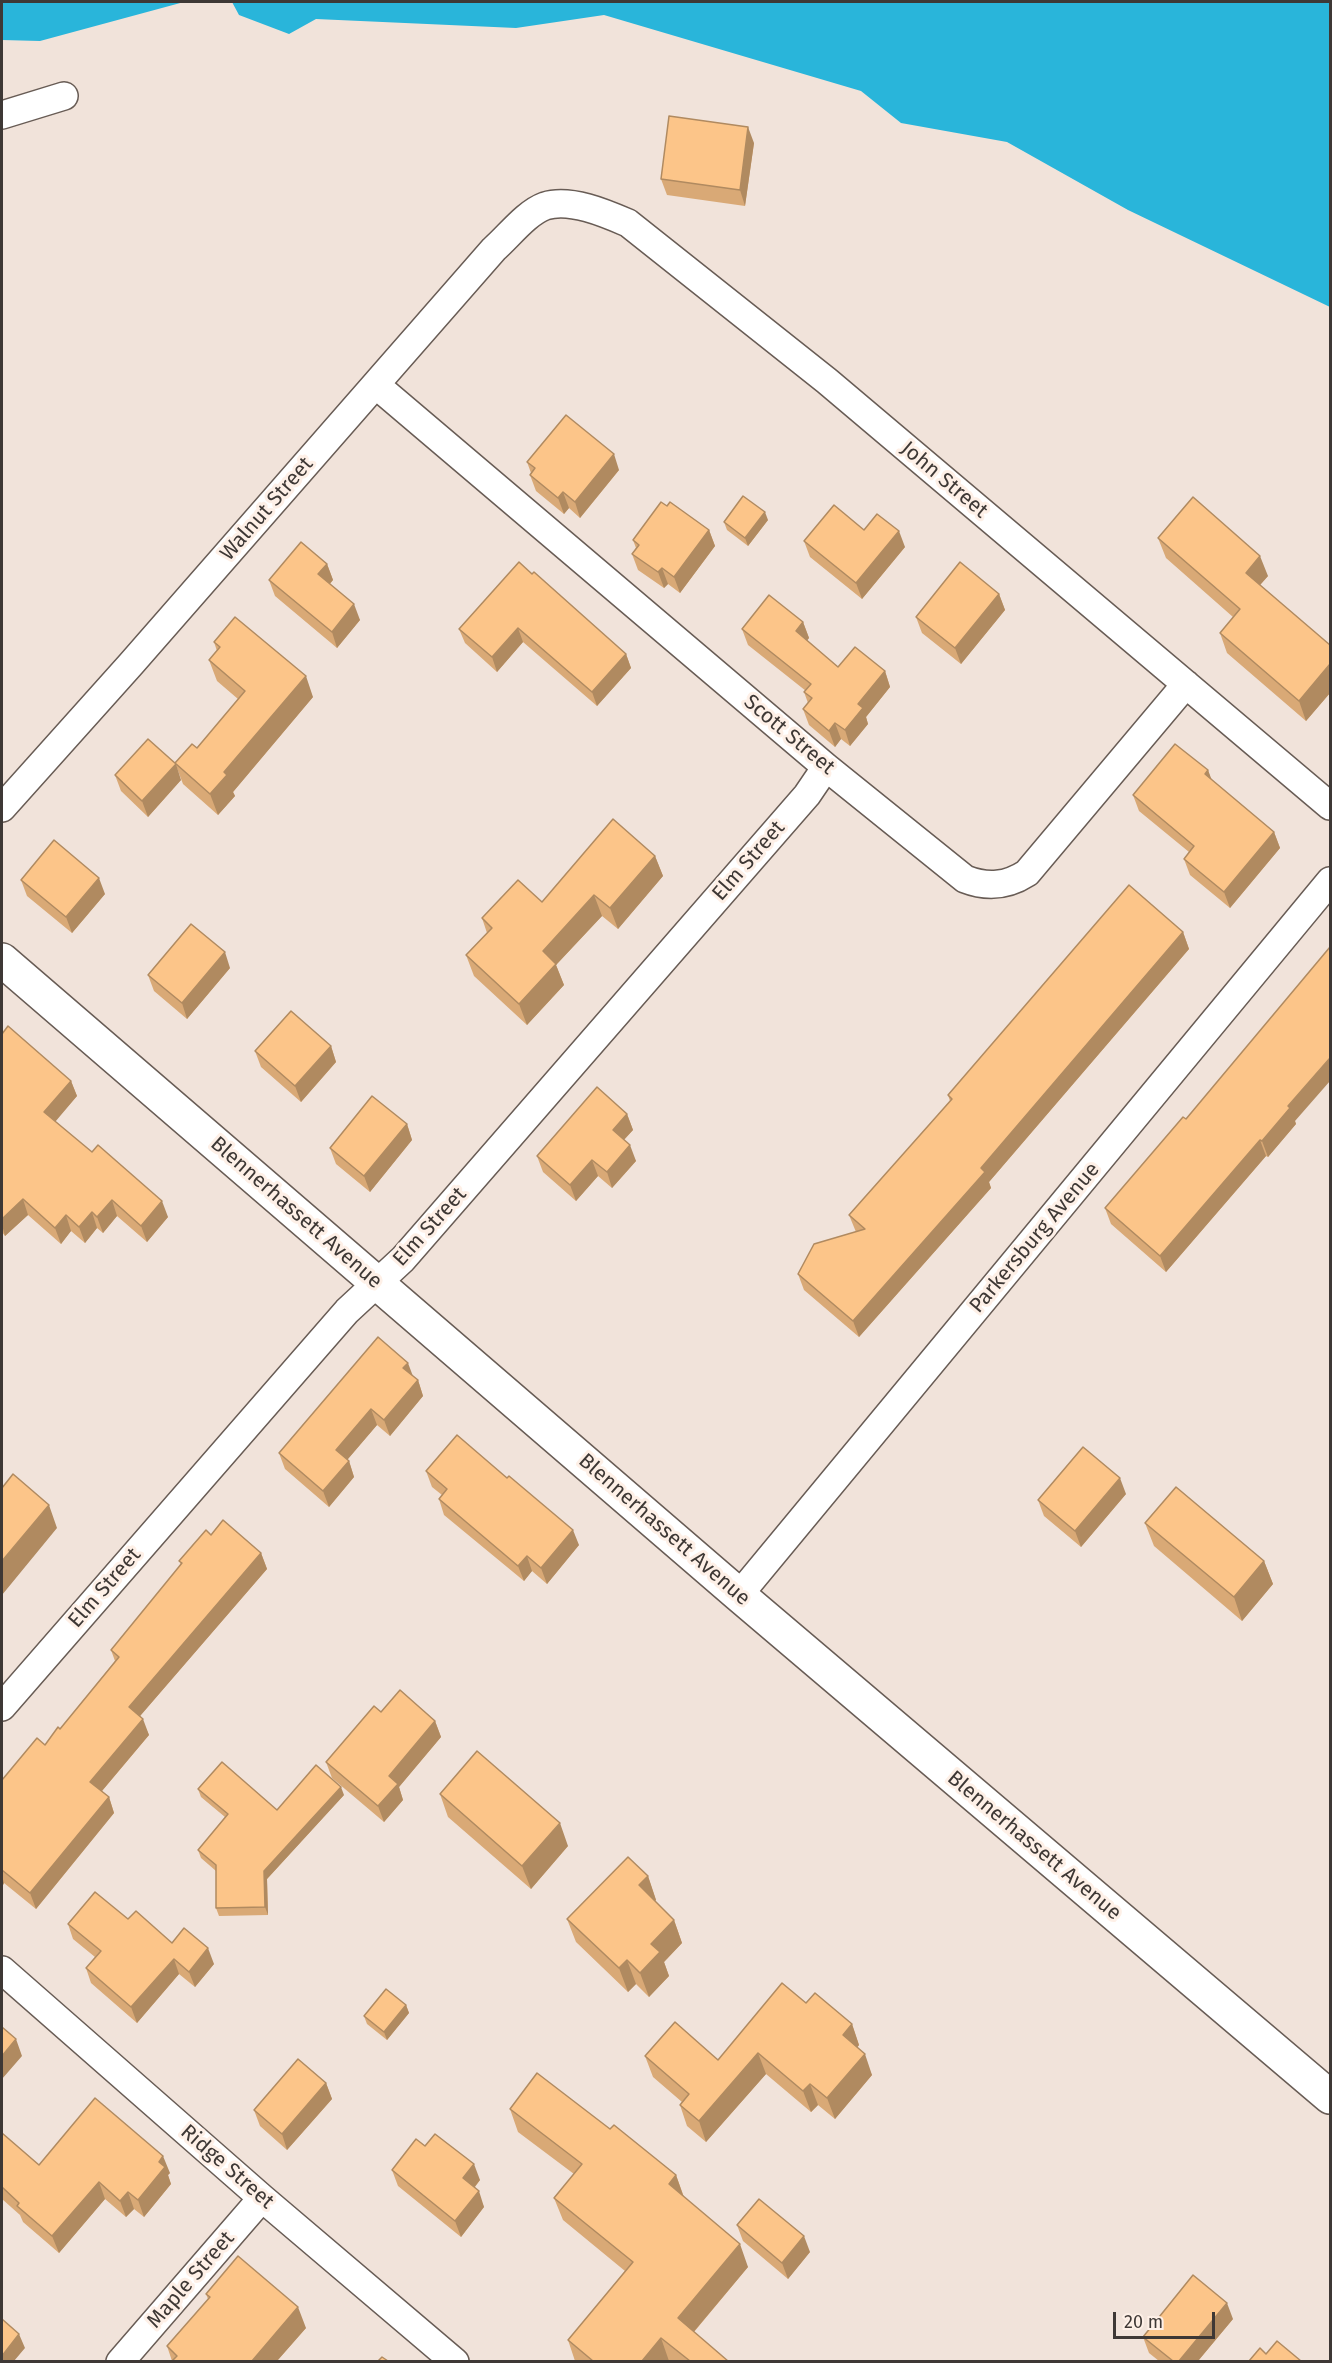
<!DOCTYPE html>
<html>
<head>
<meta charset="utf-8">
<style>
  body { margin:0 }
  #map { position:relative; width:1332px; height:2363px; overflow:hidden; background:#f1e3da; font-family:"Fira Sans",sans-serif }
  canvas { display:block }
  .frame { position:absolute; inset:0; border:3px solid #3e3835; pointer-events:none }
  .scale { position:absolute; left:1113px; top:2312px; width:102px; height:27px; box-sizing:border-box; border:3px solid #3e3835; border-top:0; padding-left:8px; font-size:18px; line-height:21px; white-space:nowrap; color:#3e3835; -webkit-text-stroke:4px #fef0e7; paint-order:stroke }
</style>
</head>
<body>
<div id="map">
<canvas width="1332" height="2363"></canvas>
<div class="frame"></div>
<div class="scale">20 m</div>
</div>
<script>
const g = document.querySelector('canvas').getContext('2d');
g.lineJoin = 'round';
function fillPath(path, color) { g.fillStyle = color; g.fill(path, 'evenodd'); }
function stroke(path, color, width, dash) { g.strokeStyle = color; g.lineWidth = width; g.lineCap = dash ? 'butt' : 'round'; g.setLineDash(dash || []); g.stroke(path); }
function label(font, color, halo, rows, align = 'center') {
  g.font = font + ' "Fira Sans",sans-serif'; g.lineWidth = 6; g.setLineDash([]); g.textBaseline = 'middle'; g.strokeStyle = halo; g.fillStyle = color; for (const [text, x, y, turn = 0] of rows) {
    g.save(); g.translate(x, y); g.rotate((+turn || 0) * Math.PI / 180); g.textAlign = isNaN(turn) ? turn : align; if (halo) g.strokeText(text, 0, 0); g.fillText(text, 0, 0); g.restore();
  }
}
const water = new Path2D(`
  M2 2H184L40 41 2 40Z
  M232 2H1330V307L1128 210 1007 142 901 123 861 91 604 15 516 28 316 19 289 34 239 15Z`);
const minor = new Path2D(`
  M2 115 64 96
  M376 385 826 767 965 879C988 888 1007 886 1027 873L1186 684
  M2 808 131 664 494 249C509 236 526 213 545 206 570 198 605 213 628 223L827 381 1330 806
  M739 1595 1330 881
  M2 1707 347 1311 403 1259 807 795 826 767
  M2 1970 262 2198 455 2362
  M120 2362 262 2198`);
const tertiary = new Path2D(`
  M2 960 739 1595 1330 2097`);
const wall = new Path2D(`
  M754 143 745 206 667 195 661 179Z
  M527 462 619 470 580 518 569 508 564 514 536 491 530 475 531 473Z
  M667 506 709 530 715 546 680 593 668 584 664 588 638 570 632 554 636 548 633 540Z
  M768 520 748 546 727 530 724 522Z
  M864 530 905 547 862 599 810 557 804 541Z
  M1158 538 1268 576 1260 585 1330 645V693L1306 721 1227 653 1220 633 1233 617 1166 558Z
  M327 564 333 580 330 584 360 620 337 648 275 596 269 580Z
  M532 574 626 654 631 668 597 706 523 642 497 672 465 643 459 629Z
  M999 594 1005 610 961 664 922 633 916 617Z
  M803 622 809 638 807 640 838 667 885 671 890 687 866 717 868 724 850 746 841 739 835 747 809 725 803 709 808 703 804 692 806 691 748 645 742 629Z
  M214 642 313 697 233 792 235 796 218 815 183 784 175 763 197 748 238 699 217 681 209 660 217 651Z
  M1208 770 1211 780 1274 832 1280 848 1230 908 1190 875 1184 859 1189 852 1139 811 1133 795Z
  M115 775 181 780 148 817 121 791Z
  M655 856 663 876 618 929 602 916 556 965 564 985 527 1025 474 976 466 955 487 933 482 918 542 902Z
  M21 880 105 894 72 933 27 896Z
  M1183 932 1189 949 989 1182 991 1188 859 1337 804 1290 798 1274 856 1232 849 1215 950 1101 948 1095Z
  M230 968 187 1019 154 991 148 975Z
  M2 1034 71 1081 77 1096 55 1121 168 1217 147 1242 117 1216 103 1233 97 1228 85 1243 71 1231 61 1244 28 1215 5 1236 2 1232Z
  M331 1046 336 1062 301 1102 261 1067 255 1051Z
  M627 1114 633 1130 624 1140 636 1161 612 1188 598 1176 576 1201 543 1172 537 1156Z
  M1295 1121 1296 1124 1268 1157 1266 1156 1166 1272 1111 1224 1105 1208Z
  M407 1124 412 1140 370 1192 336 1164 330 1148Z
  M413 1376 418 1380 423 1396 390 1436 377 1425 347 1460 349 1461 354 1477 329 1507 285 1469 279 1453Z
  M426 1471 579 1545 547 1584 532 1571 524 1581 444 1515 439 1499 442 1495 432 1487Z
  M1126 1494 1081 1547 1044 1516 1038 1500Z
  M1145 1523 1264 1561 1273 1584 1242 1621 1154 1546Z
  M211 1535 261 1553 267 1569 140 1716 149 1735 102 1791 109 1797 114 1813 36 1909 4 1883 2 1887V1780L45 1745 60 1729 115 1661 111 1650 181 1565 179 1561Z
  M381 1712 435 1721 441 1737 399 1787 403 1800 384 1822 332 1778 326 1762Z
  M198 1789 277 1810 344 1795 267 1879 268 1915 219 1916 216 1908V1871L201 1858 198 1850 225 1817 201 1797Z
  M440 1794 568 1846 531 1889 448 1817Z
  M648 1876 656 1900 655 1901 674 1920 682 1943 664 1962 669 1976 649 1997 636 1984 628 1992 576 1942 567 1919Z
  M128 1919 172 1943 214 1964 195 1987 179 1974 137 2023 91 1983 86 1968 95 1957 73 1939 68 1924Z
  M806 2003 852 2024 859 2045 857 2048 872 2075 835 2119 818 2105 811 2112 766 2074 706 2142 687 2126 680 2105 682 2102 653 2077 645 2056 718 2060Z
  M406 2005 409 2013 387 2040 367 2024 364 2016Z
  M326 2083 332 2099 287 2150 260 2126 254 2110Z
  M510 2109 610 2129 676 2175 684 2197 748 2267 694 2332 728 2361H575L568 2340 625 2271 563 2220 554 2198 574 2174 518 2132Z
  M2 2133 39 2165 170 2173 168 2175 171 2184 144 2217 134 2209 126 2217 105 2199 59 2253 23 2222 20 2215 2 2199Z
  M425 2146 480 2180 475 2187 484 2207 461 2237 398 2186 392 2170Z
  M737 2225 810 2252 788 2279 743 2241Z
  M206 2294 306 2328 277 2361H172L167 2346 208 2299Z
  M1233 2319 1198 2361H1159L1149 2353 1143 2337Z`);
const shadedWall = new Path2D(`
  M748 127 754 143 745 206 740 190Z
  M614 454 619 470 580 518 575 502Z
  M563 492 569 508 564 514 558 498Z
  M765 512 768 520 748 546 745 538Z
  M709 530 715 546 680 593 674 577Z
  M899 531 905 547 862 599 856 583Z
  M1260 556 1268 576 1253 593 1246 573Z
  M327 564 333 580 324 590 318 574Z
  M662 568 668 584 664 588 658 572Z
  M999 594 1005 610 961 664 955 648Z
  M354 604 360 620 337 648 332 632Z
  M803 622 809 638 802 647 796 631Z
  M518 628 523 642 497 672 492 657Z
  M626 654 631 668 597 706 592 692Z
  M1330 664V693L1306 721 1299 701Z
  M885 671 890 687 866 717 868 724 850 746 845 730 858 704Z
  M306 676 313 697 233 792 235 796 218 815 210 794 224 772Z
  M835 723 841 739 835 747 829 731Z
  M176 764 181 780 148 817 142 801Z
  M1208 770 1214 786 1205 774Z
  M1274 832 1280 848 1230 908 1224 892Z
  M655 856 663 876 618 929 610 908Z
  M99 878 105 894 72 933 66 917Z
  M594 895 602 916 556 965 564 985 527 1025 519 1004 543 951Z
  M1183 932 1189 949 989 1182 991 1188 859 1337 853 1321 981 1168Z
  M225 952 230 968 187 1019 182 1003Z
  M331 1046 336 1062 301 1102 295 1086Z
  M1330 1058V1081L1295 1121 1296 1124 1268 1157 1262 1141 1288 1106Z
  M71 1081 77 1096 50 1128 44 1112Z
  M627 1114 633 1130 618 1146 613 1130Z
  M407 1124 412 1140 370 1192 364 1176Z
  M1260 1140 1266 1156 1166 1272 1160 1256Z
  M630 1145 636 1161 612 1188 607 1172Z
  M592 1160 598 1176 576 1201 570 1185Z
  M23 1199 28 1215 5 1236 2 1225V1219Z
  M112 1200 117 1216 103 1233 97 1217Z
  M162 1201 168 1217 147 1242 141 1226Z
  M92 1212 97 1228 85 1243 79 1227Z
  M66 1215 71 1231 61 1244 55 1228Z
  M408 1363 414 1379 403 1368Z
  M418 1380 423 1396 390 1436 384 1420Z
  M371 1409 377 1425 342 1466 336 1450Z
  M349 1461 354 1477 329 1507 323 1491Z
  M1120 1478 1126 1494 1081 1547 1075 1531Z
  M49 1505 57 1528 2 1595V1561Z
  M573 1530 579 1545 547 1584 541 1568Z
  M261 1553 267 1569 134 1723 129 1707Z
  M527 1556 532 1571 524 1581 518 1566Z
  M1264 1561 1273 1584 1242 1621 1234 1597Z
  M143 1719 149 1735 96 1798 90 1782Z
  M435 1721 441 1737 399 1787 403 1800 384 1822 378 1806 389 1776Z
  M341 1787 344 1795 267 1879 268 1915 265 1907 264 1871Z
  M109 1797 114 1813 36 1909 30 1893Z
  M560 1823 568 1846 531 1889 522 1866Z
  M2 1876 4 1883 2 1887Z
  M648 1876 656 1900 647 1909 639 1885Z
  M674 1920 682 1943 664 1962 669 1976 649 1997 640 1973 651 1944Z
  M208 1948 214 1964 195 1987 189 1972Z
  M174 1959 179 1974 137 2023 131 2007Z
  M627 1960 636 1984 628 1992 619 1968Z
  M406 2005 409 2013 387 2040 384 2032Z
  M852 2024 859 2045 850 2056 843 2035Z
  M16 2039 22 2056 2 2079V2056Z
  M758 2053 766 2074 706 2142 699 2121Z
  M865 2054 872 2075 835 2119 827 2098Z
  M326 2083 332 2099 287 2150 282 2134Z
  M810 2084 818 2105 811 2112 803 2091Z
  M163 2156 170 2173 168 2175 171 2184 144 2217 138 2200 159 2162Z
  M474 2164 480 2180 469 2194 463 2178Z
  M676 2175 684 2198 669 2184Z
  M99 2182 105 2199 59 2253 52 2236Z
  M479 2191 484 2207 461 2237 455 2221Z
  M128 2192 134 2209 126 2217 120 2201Z
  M804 2236 810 2252 788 2279 782 2263Z
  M740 2244 748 2267 686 2341 678 2318Z
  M1227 2303 1233 2319 1198 2361H1179Z
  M298 2307 306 2328 277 2361H252Z
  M19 2334 25 2348 14 2361H2V2356Z
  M661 2338 669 2361H642Z`);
const building = new Path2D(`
  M669 116 748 127 740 190 661 179Z
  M566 415 614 454 575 502 563 492 558 498 530 475 535 468 527 462Z
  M743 496 765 512 745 538 724 522Z
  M1193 497 1260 556 1246 573 1330 645V664L1299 701 1220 633 1240 609 1158 538Z
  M661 502 667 506 670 502 709 530 674 577 662 568 658 572 632 554 639 545 633 540Z
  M834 505 864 530 877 514 899 531 856 583 804 541Z
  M301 542 327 564 318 574 354 604 332 632 269 580Z
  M519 562 532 574 534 572 626 654 592 692 518 628 492 657 459 629Z
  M960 562 999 594 955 648 916 617Z
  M769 595 803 622 796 631 838 667 855 647 885 671 858 704 863 708 845 730 835 723 829 731 803 709 812 698 804 692 811 684 742 629Z
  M235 617 306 676 224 772 227 775 210 794 175 763 192 744 197 748 245 691 209 660 220 647 214 642Z
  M148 739 176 764 142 801 115 775Z
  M1175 744 1208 770 1205 774 1274 832 1224 892 1184 859 1194 846 1133 795Z
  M613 819 655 856 610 908 594 895 543 951 556 964 519 1004 466 955 492 928 482 918 518 880 542 902Z
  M54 840 99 878 66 917 21 880Z
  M1129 885 1183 932 981 1168 985 1172 853 1321 798 1274 814 1244 865 1229 849 1215 952 1099 948 1095Z
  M191 924 225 952 182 1003 148 975Z
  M1330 947V1058L1288 1106 1290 1108 1262 1141 1260 1140 1160 1256 1105 1208 1183 1117 1186 1119Z
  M291 1011 331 1046 295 1086 255 1051Z
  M8 1026 71 1081 44 1112 92 1152 98 1145 162 1201 141 1226 112 1200 97 1217 92 1212 79 1227 66 1215 55 1228 23 1199 2 1219V1034Z
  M597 1087 627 1114 613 1130 630 1145 607 1172 592 1160 570 1185 537 1156Z
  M372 1096 407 1124 364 1176 330 1148Z
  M378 1337 408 1363 403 1368 418 1380 384 1420 371 1409 336 1450 349 1461 323 1491 279 1453Z
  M457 1435 507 1478 509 1476 573 1530 541 1568 527 1556 518 1566 439 1499 447 1489 426 1471Z
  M1083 1447 1120 1478 1075 1531 1038 1500Z
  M13 1474 49 1505 2 1561V1488Z
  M1176 1487 1264 1561 1234 1597 1145 1523Z
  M223 1520 261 1553 129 1707 143 1719 90 1782 109 1797 30 1893 2 1870V1780L37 1738 45 1745 58 1727 60 1729 119 1657 111 1650 182 1563 179 1561 206 1530 211 1535Z
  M400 1690 435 1721 389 1776 398 1784 378 1806 326 1762 374 1706 381 1712Z
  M477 1751 560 1823 522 1866 440 1794Z
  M222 1762 277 1810 316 1765 341 1787 264 1871 265 1907 216 1908V1865L198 1850 228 1814 198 1789Z
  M628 1857 648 1876 639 1885 674 1920 651 1944 660 1952 640 1973 627 1960 619 1968 567 1919Z
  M95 1892 128 1919 136 1911 172 1943 184 1928 208 1948 189 1972 174 1959 131 2007 86 1968 101 1951 68 1924Z
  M782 1983 806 2003 815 1993 852 2024 843 2035 865 2054 827 2098 810 2084 803 2091 758 2053 699 2121 680 2105 689 2094 645 2056 675 2022 718 2060Z
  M386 1989 406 2005 384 2032 364 2016Z
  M2 2027 16 2039 2 2056Z
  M298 2059 326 2083 282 2134 254 2110Z
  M537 2073 610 2129 614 2125 676 2175 669 2184 740 2244 678 2318 728 2361H690L661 2338 642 2361H593L568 2340 633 2262 554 2198 582 2164 510 2109Z
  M95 2098 163 2156 159 2162 165 2167 138 2200 128 2192 120 2201 99 2182 52 2236 17 2206 19 2203 2 2187V2133L39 2165Z
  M435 2134 474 2164 463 2178 479 2191 455 2221 392 2170 416 2139 425 2146Z
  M759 2199 804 2236 782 2263 737 2225Z
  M238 2256 298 2307 252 2361H172L177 2356 167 2346 210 2297 206 2294Z
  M1193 2275 1227 2303 1179 2361H1173L1143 2337Z
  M2 2319 19 2334 2 2356Z
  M1277 2341 1301 2361H1249L1260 2348 1266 2354Z
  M382 2357 388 2361H378Z`);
const streetNames = [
  ["John Street",944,480,40],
  ["Walnut Street",267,509,-49],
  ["Scott Street",789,735,40],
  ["Elm Street",749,861,-49],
  ["Blennerhassett Avenue",296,1213,41],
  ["Elm Street",430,1227,-48],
  ["Parkersburg Avenue",1035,1238,-50],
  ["Blennerhassett Avenue",664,1530,41],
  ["Elm Street",105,1588,-49],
  ["Blennerhassett Avenue",1034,1846,40],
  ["Ridge Street",227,2167,41],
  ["Maple Street",191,2280,-49]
];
fillPath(water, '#29b5da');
stroke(minor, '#685c55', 30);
stroke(tertiary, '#685c55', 36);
stroke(minor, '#fff', 27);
stroke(tertiary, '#fff', 33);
fillPath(wall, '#d9a976');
fillPath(shadedWall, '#b08a60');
fillPath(building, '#fcc589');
stroke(building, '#b08a60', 1.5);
label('21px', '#3e3835', '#fef0e7', streetNames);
</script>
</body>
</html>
